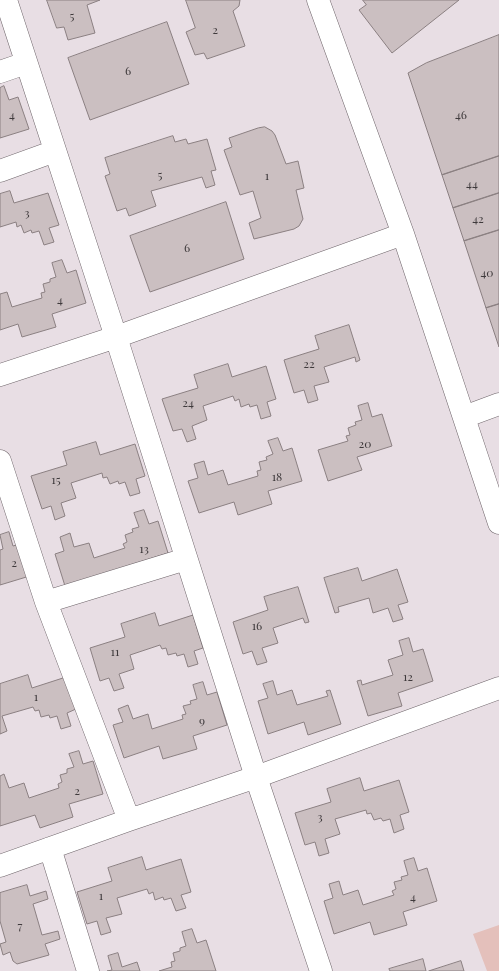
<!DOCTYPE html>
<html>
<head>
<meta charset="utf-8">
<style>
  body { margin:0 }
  canvas { display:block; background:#e8dee4 }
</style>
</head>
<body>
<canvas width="499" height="971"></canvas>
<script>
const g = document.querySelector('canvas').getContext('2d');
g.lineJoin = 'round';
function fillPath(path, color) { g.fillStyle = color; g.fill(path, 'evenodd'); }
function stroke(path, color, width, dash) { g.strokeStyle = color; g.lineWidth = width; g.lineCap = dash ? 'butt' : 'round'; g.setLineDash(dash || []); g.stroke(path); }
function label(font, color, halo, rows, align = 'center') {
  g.font = font + ' "Playfair Display",serif'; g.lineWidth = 3; g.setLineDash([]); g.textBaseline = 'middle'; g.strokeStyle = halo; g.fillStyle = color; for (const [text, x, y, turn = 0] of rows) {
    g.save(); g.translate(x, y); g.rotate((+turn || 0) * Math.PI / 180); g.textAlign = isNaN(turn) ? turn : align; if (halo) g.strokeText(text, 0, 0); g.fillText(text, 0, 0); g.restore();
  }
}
const green = new Path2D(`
  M499 925V971H487L473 934Z`);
const building = new Path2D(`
  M47 0H100L87 5 95 33 68 40 64 27 57 28Z
  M186 0H240L239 6 233 11 245 46 207 59 204 53 195 55 186 32 195 28Z
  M363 0H459L392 53 359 10 366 5Z
  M167 22 189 84 90 120 68 58Z
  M499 35V156L442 175 408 73 426 63Z
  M4 86 9 100 18 97 29 129 0 138V88Z
  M265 127 272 131 275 135 286 164 298 161 304 188 296 190 303 219 299 226 294 229 254 239 249 223 261 218 253 191 240 195 224 150 232 147 229 138 258 128Z
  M173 136 175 142 186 139 188 144 207 139 216 170 211 171 215 185 206 188 202 177 151 191 156 206 129 216 126 208 117 211 105 176 110 174 105 158Z
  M499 156V193L453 208 442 175Z
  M10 191 14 203 48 193 59 225 49 228 54 242 44 245 39 231 32 233 31 230 24 233 21 225 17 227 16 222 0 227V194Z
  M499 193V230L464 241 453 208Z
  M226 202 244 259 150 292 130 236Z
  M499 230V304L486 308 464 241Z
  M62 260 67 273 76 270 86 303 52 314 56 327 22 337 18 324 0 330V294L7 292 12 307 42 298 41 293 45 292 43 284 50 282V279L56 277 52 263Z
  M499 304V347L486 308Z
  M349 325 360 360 356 362 355 357 324 367 329 382 314 386 318 400 308 403 304 390 294 393 284 360 319 349 315 336Z
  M228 364 232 377 266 366 276 399 267 402 271 416 261 419 257 405 250 407 249 404 241 407 239 399 235 401 233 396 203 406 207 420 192 426 196 439 187 442 182 429 173 431 162 399 198 388 194 375Z
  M368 403 372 417 382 414 392 446 357 457 362 470 328 481 318 450 348 441 346 436 350 435 348 428 356 425 355 422 362 420 358 406Z
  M278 438 283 451 292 448 302 481 268 491 272 504 238 515 234 502 199 513 188 481 198 478 194 464 204 461 208 475 223 470 228 485 258 476 257 471 261 470 259 462 267 460 266 457 273 454 268 441Z
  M96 442 100 455 135 444 145 476 136 479 140 493 130 496 125 482 119 484 118 481 110 484 107 477 103 478 102 473 71 483 76 498 61 503 65 516 55 520 51 506 42 509 31 476 67 465 63 452Z
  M144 510 149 524 158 521 168 553 65 586 55 554 64 551 60 537 70 533 74 547 89 543 94 558 125 548 123 544 127 542 125 535 133 532 132 529 139 527 134 513Z
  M9 532 13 546 23 543 33 575 0 585V550L3 549 0 535Z
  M358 568 362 581 397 569 408 602 398 605 403 619 393 622 388 608 373 613 369 598 338 607 339 612 335 613 324 578Z
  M298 587 309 622 305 623 303 618 273 628 278 643 262 648 267 662 257 665 252 651 243 654 233 622 268 610 264 597Z
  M155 613 159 626 193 615 203 648 194 651 198 664 188 667 184 654 177 656 176 653 168 655 166 648 162 649 160 645 130 655 134 669 119 674 124 688 114 691 109 678 100 681 90 648 125 637 121 624Z
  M409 638 413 652 423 649 433 681 398 693 402 706 368 716 357 681 361 680 362 685 393 675 388 660 403 655 399 641Z
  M28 675 32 688 66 677 76 709 67 713 71 726 61 729 57 716 50 718 49 715 41 717 39 710 35 711 33 707 2 716 7 731 0 734V684Z
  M273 681 277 695 292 690 297 705 328 696 326 691 330 690 341 724 308 735 304 722 268 734 258 701 268 698 263 684Z
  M203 682 207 695 217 692 227 725 193 736 197 749 163 759 159 746 124 758 113 725 123 722 118 709 128 705 133 719 148 714 152 729 183 719 182 715 186 714 183 706 191 704 190 701 197 699 193 685Z
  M79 751 83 764 93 761 103 794 69 804 73 817 40 828 35 815 0 826V776L4 774 9 788 24 783 29 798 59 788 58 784 62 782 60 775 67 773V769L74 767 69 754Z
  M360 778 364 791 399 780 409 812 400 815 404 829 394 833 390 819 383 821 381 818 374 820 371 813 367 814 366 810 335 819 340 834 325 839 329 853 319 856 315 842 305 845 295 813 331 802 327 789Z
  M142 857 146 870 181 859 191 892 181 895 186 908 176 911 171 898 164 900 163 897 155 900 153 892 149 894 147 889 117 898 122 914 106 918 111 932 101 935 97 921 87 924 77 892 112 881 108 868Z
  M414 858 418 871 427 868 437 901 403 912 407 925 374 935 370 922 334 934 324 901 333 898 329 884 339 881 343 895 358 890 363 905 394 895 392 891 396 889 394 882 402 880 401 877 408 875 404 861Z
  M27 885 30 896 46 891 48 899 33 904 42 935 58 931 60 939 45 944 49 955 17 964 13 961 10 952 3 955 0 944 6 942 0 921V893Z
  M192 929 197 943 206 940 216 971H159L172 967 171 962 175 961 173 953 180 951V948L186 946 182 932Z
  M118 953 122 967 137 962 140 971H107L112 970 108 956Z
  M423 959 426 971H390L389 969Z
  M461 961 464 971H429Z`);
const minor = new Path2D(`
  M6 0 116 337 256 777 321 971
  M318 0 403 234 499 523
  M0 72 26 63
  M0 171 55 151
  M0 375 116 337 403 234
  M464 417 499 404
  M0 461 46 602 129 820
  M46 602 186 559
  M50 848 88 971
  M0 866 129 820 256 777 499 688`);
const numberNames = [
  ["5",72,16],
  ["2",215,30],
  ["6",128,71],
  ["4",12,115],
  ["46",461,115],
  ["5",160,175],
  ["1",267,176],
  ["44",472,184],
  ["3",27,213],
  ["42",478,219],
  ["6",187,248],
  ["40",487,273],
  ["4",60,300],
  ["22",309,364],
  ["24",188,403],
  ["20",365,444],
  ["18",277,477],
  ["15",56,480],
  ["13",144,549],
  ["2",14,563],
  ["16",257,626],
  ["11",115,652],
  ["12",408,677],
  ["1",36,697],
  ["9",202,721],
  ["2",77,791],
  ["3",320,817],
  ["1",101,896],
  ["4",413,897],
  ["7",20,926]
];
fillPath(green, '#e4c0bb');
fillPath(building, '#cbbfc1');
stroke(building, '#8b8082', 1);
stroke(minor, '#6f666b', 23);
stroke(minor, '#fff', 22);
label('12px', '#3f3a3c', null, numberNames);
</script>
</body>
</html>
